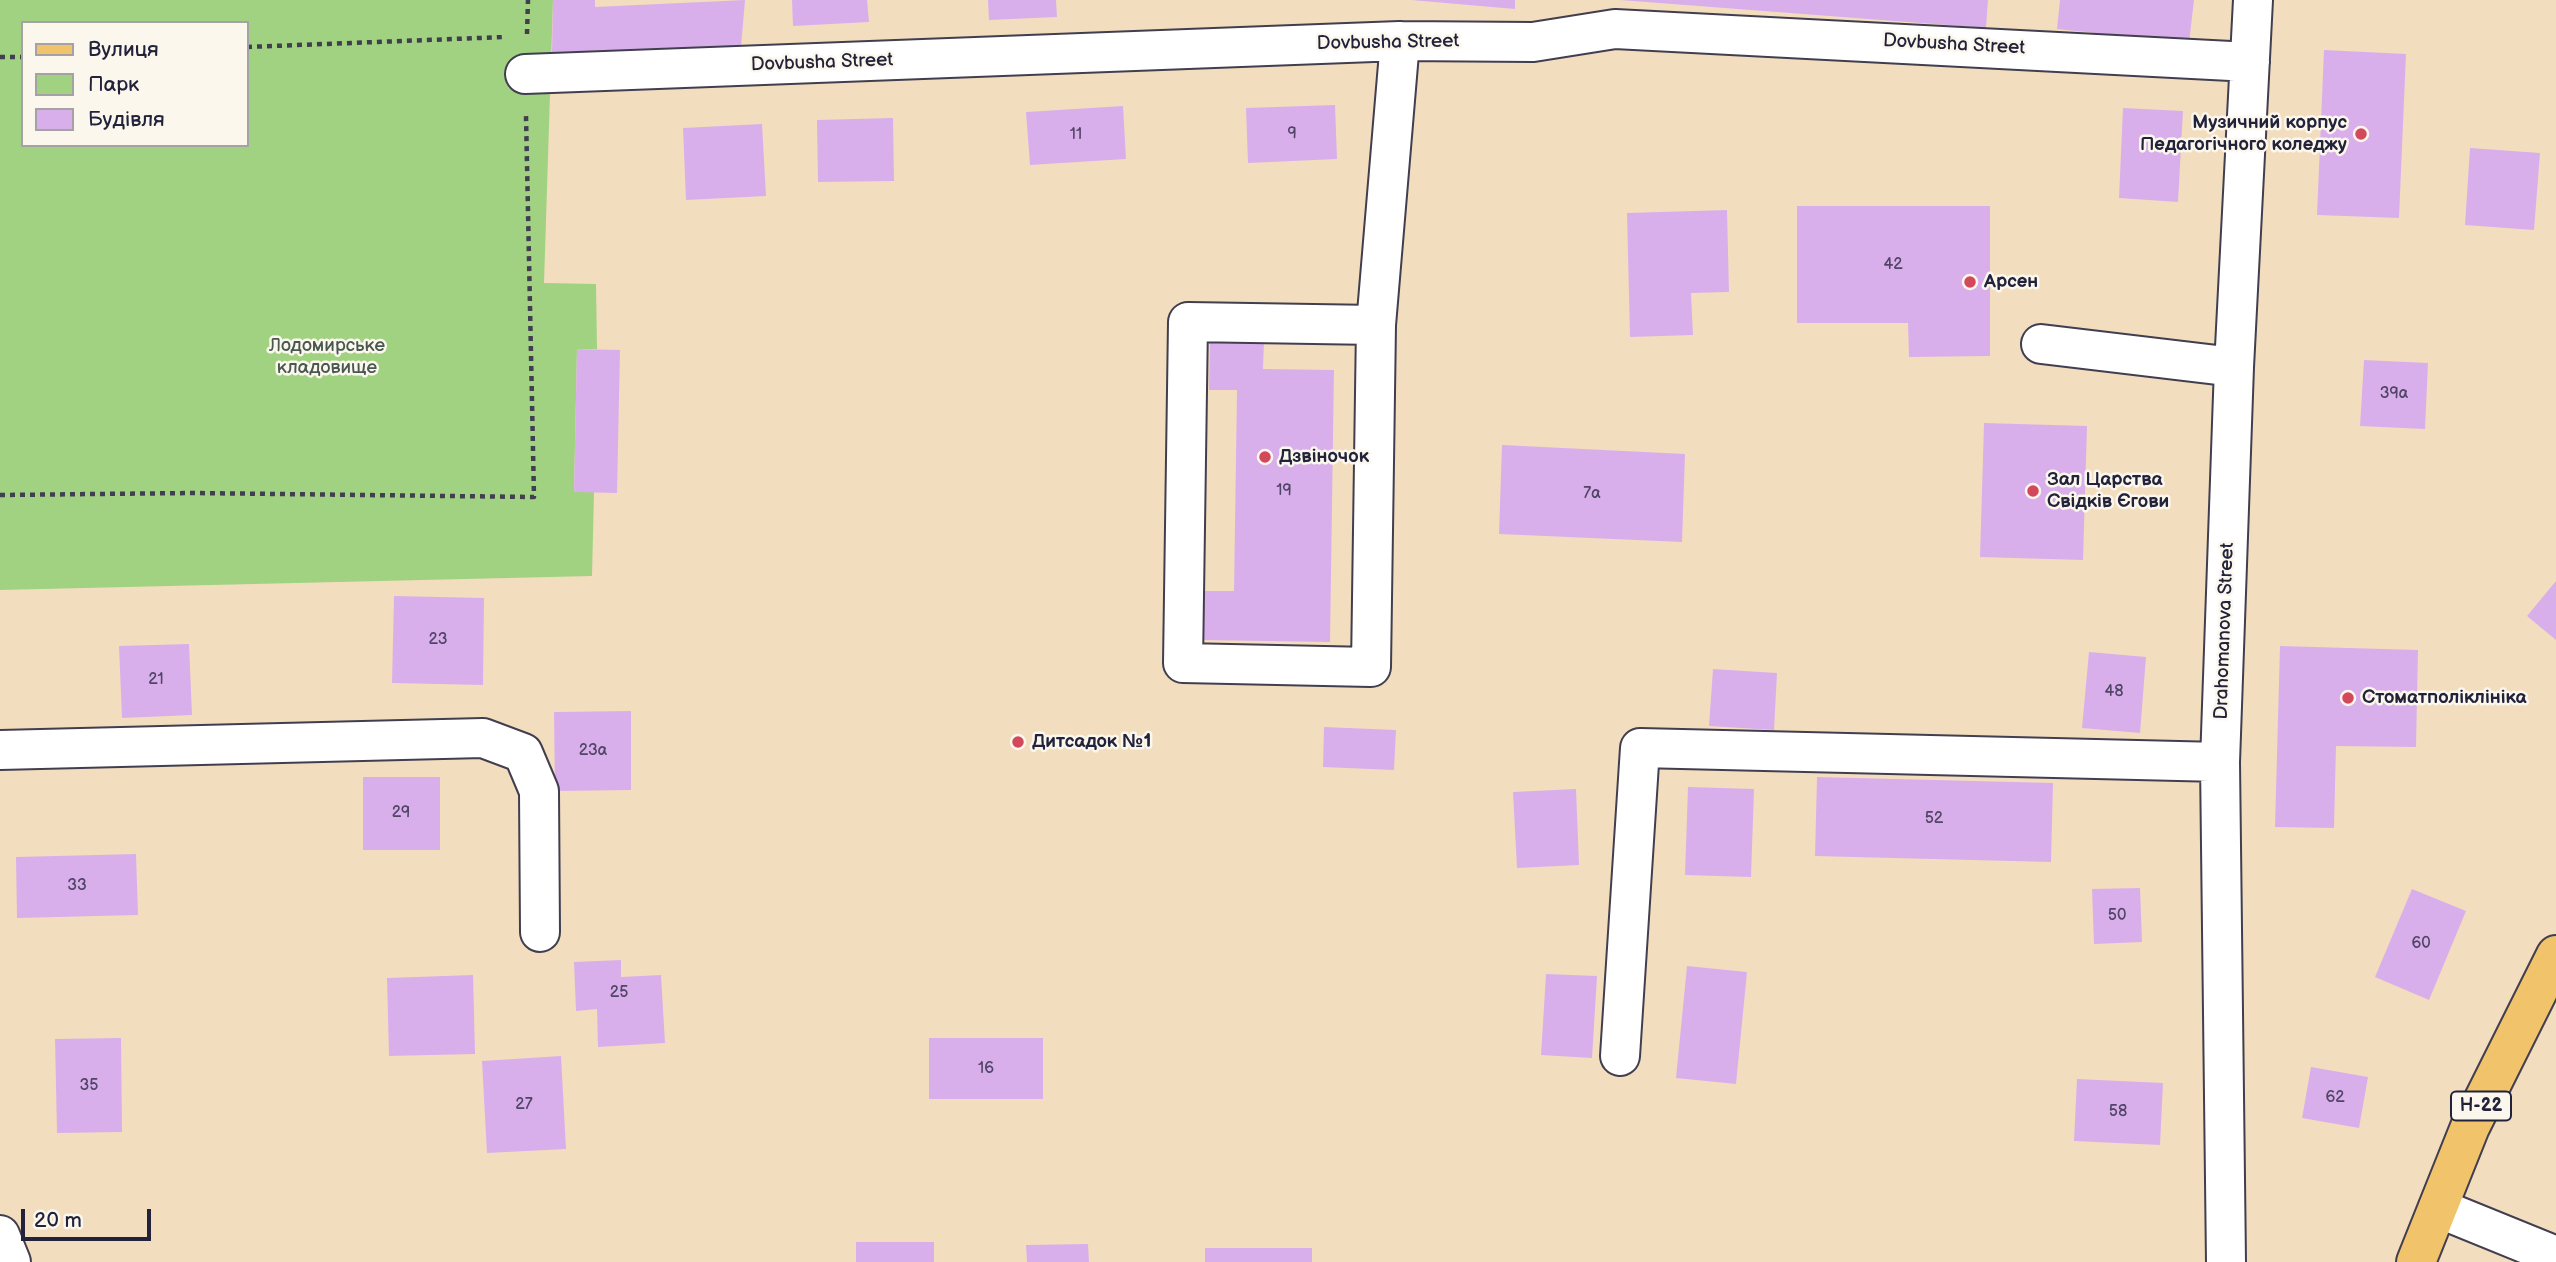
<!DOCTYPE html>
<html>
<head>
<meta charset="utf-8">
<style>
  body { margin:0 }
  #map { position:relative; width:2556px; height:1262px; overflow:hidden; background:#f3ddbf; font-family:"Balsamiq Sans",sans-serif }
  canvas { display:block }
  .legend { position:absolute; left:21px; top:21px; width:228px; height:126px; box-sizing:border-box; background:#fbf7ec; border:2px solid #a4a2a5; margin:0; padding:9px 12px; list-style:none; font-size:21px; color:#22223b }
  .legend li { display:flex; align-items:center; gap:14px; height:35px }
  .legend b { width:35px; border:2px solid #a4a2a5 }
  .scale { position:absolute; left:21px; top:1209px; width:130px; height:32px; box-sizing:border-box; border:4px solid #22223b; border-top:0; padding-left:9px; font-size:21px; line-height:24px; white-space:nowrap; color:#22223b; -webkit-text-stroke:5px #fbf7ec; paint-order:stroke }
</style>
</head>
<body>
<div id="map">
<canvas width="2556" height="1262"></canvas>
<ul class="legend">
<li><b style="height:9px;background:#f1c36a"></b>Вулиця</li>
<li><b style="height:19px;background:#a1d281"></b>Парк</li>
<li><b style="height:19px;background:#d9afeb"></b>Будівля</li>
</ul>
<div class="scale">20 m</div>
</div>
<script>
const g = document.querySelector('canvas').getContext('2d');
g.lineJoin = 'round';
function fillPath(path, color) { g.fillStyle = color; g.fill(path, 'evenodd'); }
function stroke(path, color, width, dash) { g.strokeStyle = color; g.lineWidth = width; g.lineCap = dash ? 'butt' : 'round'; g.setLineDash(dash || []); g.stroke(path); }
function label(font, color, halo, rows, align = 'center') {
  g.font = font + ' "Balsamiq Sans",sans-serif'; g.lineWidth = 5; g.setLineDash([]); g.textBaseline = 'middle'; g.strokeStyle = halo; g.fillStyle = color; for (const [text, x, y, turn = 0] of rows) {
    g.save(); g.translate(x, y); g.rotate((+turn || 0) * Math.PI / 180); g.textAlign = isNaN(turn) ? turn : align; if (halo) g.strokeText(text, 0, 0); g.fillText(text, 0, 0); g.restore();
  }
}
const green = new Path2D(`
  M0 0H553L544 283 596 284 597 349H577L574 491 594 492 592 576 0 590ZM23 23H247V145H23Z`);
const building = new Path2D(`
  M553 0H595V7L745 0 741 47 552 52Z
  M792 0H867L869 22 793 26Z
  M988 0H1056L1057 17 989 20Z
  M1411 0H1515V9Z
  M1620 0H1988L1986 28Z
  M2060 0H2194L2189 43 2057 29Z
  M2324 50 2406 54 2399 218 2317 215Z
  M1335 105 1337 159 1248 163 1246 108Z
  M1123 106 1126 159 1030 165 1026 112Z
  M2123 108 2183 111 2178 202 2119 198Z
  M893 118 894 181 818 182 817 120Z
  M762 124 766 196 686 200 683 128Z
  M2470 148 2540 153 2534 230 2465 225Z
  M1797 206H1990V356L1909 357 1908 323H1797Z
  M1727 210 1729 292 1691 293 1693 335 1630 337 1627 213Z
  M1210 341H1264L1263 369 1334 370 1330 642 1201 640 1202 591H1234L1237 390H1209Z
  M577 349 620 350 617 493 574 492Z
  M2364 360 2428 363 2425 429 2360 426Z
  M1984 423 2087 426 2083 560 1980 557Z
  M1502 445 1685 454 1682 542 1499 534Z
  M2556 581V640L2527 616Z
  M394 596 484 598 483 685 392 683Z
  M189 644 192 715 122 718 119 646Z
  M2280 646 2418 650 2416 747 2336 746 2334 828 2275 827Z
  M2089 652 2146 657 2140 733 2082 728Z
  M1713 669 1777 673 1774 730 1709 726Z
  M631 711V790L555 791 554 712Z
  M1324 727 1396 730 1394 770 1323 767Z
  M363 777H440V850H363Z
  M1817 777 2053 783 2051 862 1815 856Z
  M1688 787 1754 789 1751 877 1685 875Z
  M1576 789 1579 865 1517 868 1513 792Z
  M136 854 138 915 17 918 16 857Z
  M2140 888 2142 942 2094 944 2092 889Z
  M2412 889 2466 911 2429 1000 2375 977Z
  M621 960V977L661 975 665 1043 598 1047 597 1009 576 1011 574 962Z
  M1687 966 1747 972 1736 1084 1676 1078Z
  M1546 974 1597 976 1592 1058 1541 1055Z
  M473 975 475 1054 389 1056 387 978Z
  M121 1038 122 1132 57 1133 55 1039Z
  M929 1038H1043V1099H929Z
  M561 1056 566 1149 487 1153 482 1061Z
  M2311 1067 2368 1077 2359 1128 2302 1118Z
  M2077 1079 2163 1083 2160 1145 2074 1141Z
  M856 1242H934V1262H856Z
  M1088 1244 1089 1262H1027L1026 1245Z
  M1205 1248H1312V1262H1205Z`);
const path = new Path2D(`
  M527 34 528 0
  M247 47 505 37
  M0 57H23
  M0 495 193 493 534 497 526 116`);
const minor = new Path2D(`
  M525 74 1400 41 1533 42 1615 29 2250 62
  M1188 322 1376 325 1371 667 1183 663Z
  M1376 325 1400 41
  M2041 344 2234 367
  M0 750 483 738 523 753 539 791 540 932
  M1620 1056 1640 748 2220 762
  M2438 1208 2556 1256
  M0 1235 11 1262
  M2226 1262 2220 762 2234 367 2253 0`);
const major = new Path2D(`
  M2416 1262 2470 1127 2556 955`);
const markers = [
  [2361,134,7,"#d1495b"],
  [1970,282,7,"#d1495b"],
  [1265,457,7,"#d1495b"],
  [2033,491,7,"#d1495b"],
  [2348,698,7,"#d1495b"],
  [1018,742,7,"#d1495b"]
];
const numberNames = [
  ["9",1292,134],
  ["11",1076,135],
  ["42",1893,265],
  ["39а",2394,394],
  ["19",1284,491],
  ["7а",1592,494],
  ["23",438,640],
  ["21",156,680],
  ["48",2114,692],
  ["23а",593,751],
  ["29",401,813],
  ["52",1934,819],
  ["33",77,886],
  ["50",2117,916],
  ["60",2421,944],
  ["25",619,993],
  ["16",986,1069],
  ["35",89,1086],
  ["62",2335,1098],
  ["27",524,1105],
  ["58",2118,1112]
];
const shields = [
  [2481,1106,60]
];
const shieldNames = [
  ["Н-22",2481,1106]
];
const streetNames = [
  ["Dovbusha Street",1388,43,-1],
  ["Dovbusha Street",1954,45,3],
  ["Dovbusha Street",822,63,-2],
  ["Drahomanova Street",2225,631,-88]
];
const poiNames = [
  ["Музичний корпус",2347,123,"right"],
  ["Педагогічного коледжу",2347,145,"right"],
  ["Арсен",1984,282],
  ["Дзвіночок",1279,457],
  ["Зал Царства",2047,480],
  ["Свідків Єгови",2047,502],
  ["Стоматполіклініка",2362,698],
  ["Дитсадок №1",1032,742]
];
const parkNames = [
  ["Лодомирське",327,346],
  ["кладовище",327,368]
];
fillPath(green, '#a1d281');
fillPath(building, '#d9afeb');
stroke(minor, '#413e4f', 42);
stroke(major, '#413e4f', 42);
stroke(path, '#413e4f', 4.5, [5, 5]);
stroke(minor, '#fff', 38);
stroke(major, '#f1c36a', 38);
for (const [x, y, r, color] of markers) { const dot = new Path2D(); dot.arc(x, y, r, 0, 2 * Math.PI); g.fillStyle = color; g.fill(dot); stroke(dot, '#fbf7ec', 2.5); }
label('16px', '#504567', null, numberNames);
for (const [x, y, w] of shields) { const box = new Path2D(); box.roundRect(x - w / 2, y - 14.5, w, 29, 5); g.fillStyle = '#fbf7ec'; g.fill(box); stroke(box, '#22223b', 2); }
label('bold 18px', '#22223b', null, shieldNames);
label('19px', '#22223b', '#fbf7ec', streetNames);
label('bold 19px', '#22223b', '#fbf7ec', poiNames, 'left');
label('19px', '#485750', '#fbf7ec', parkNames);
</script>
</body>
</html>
